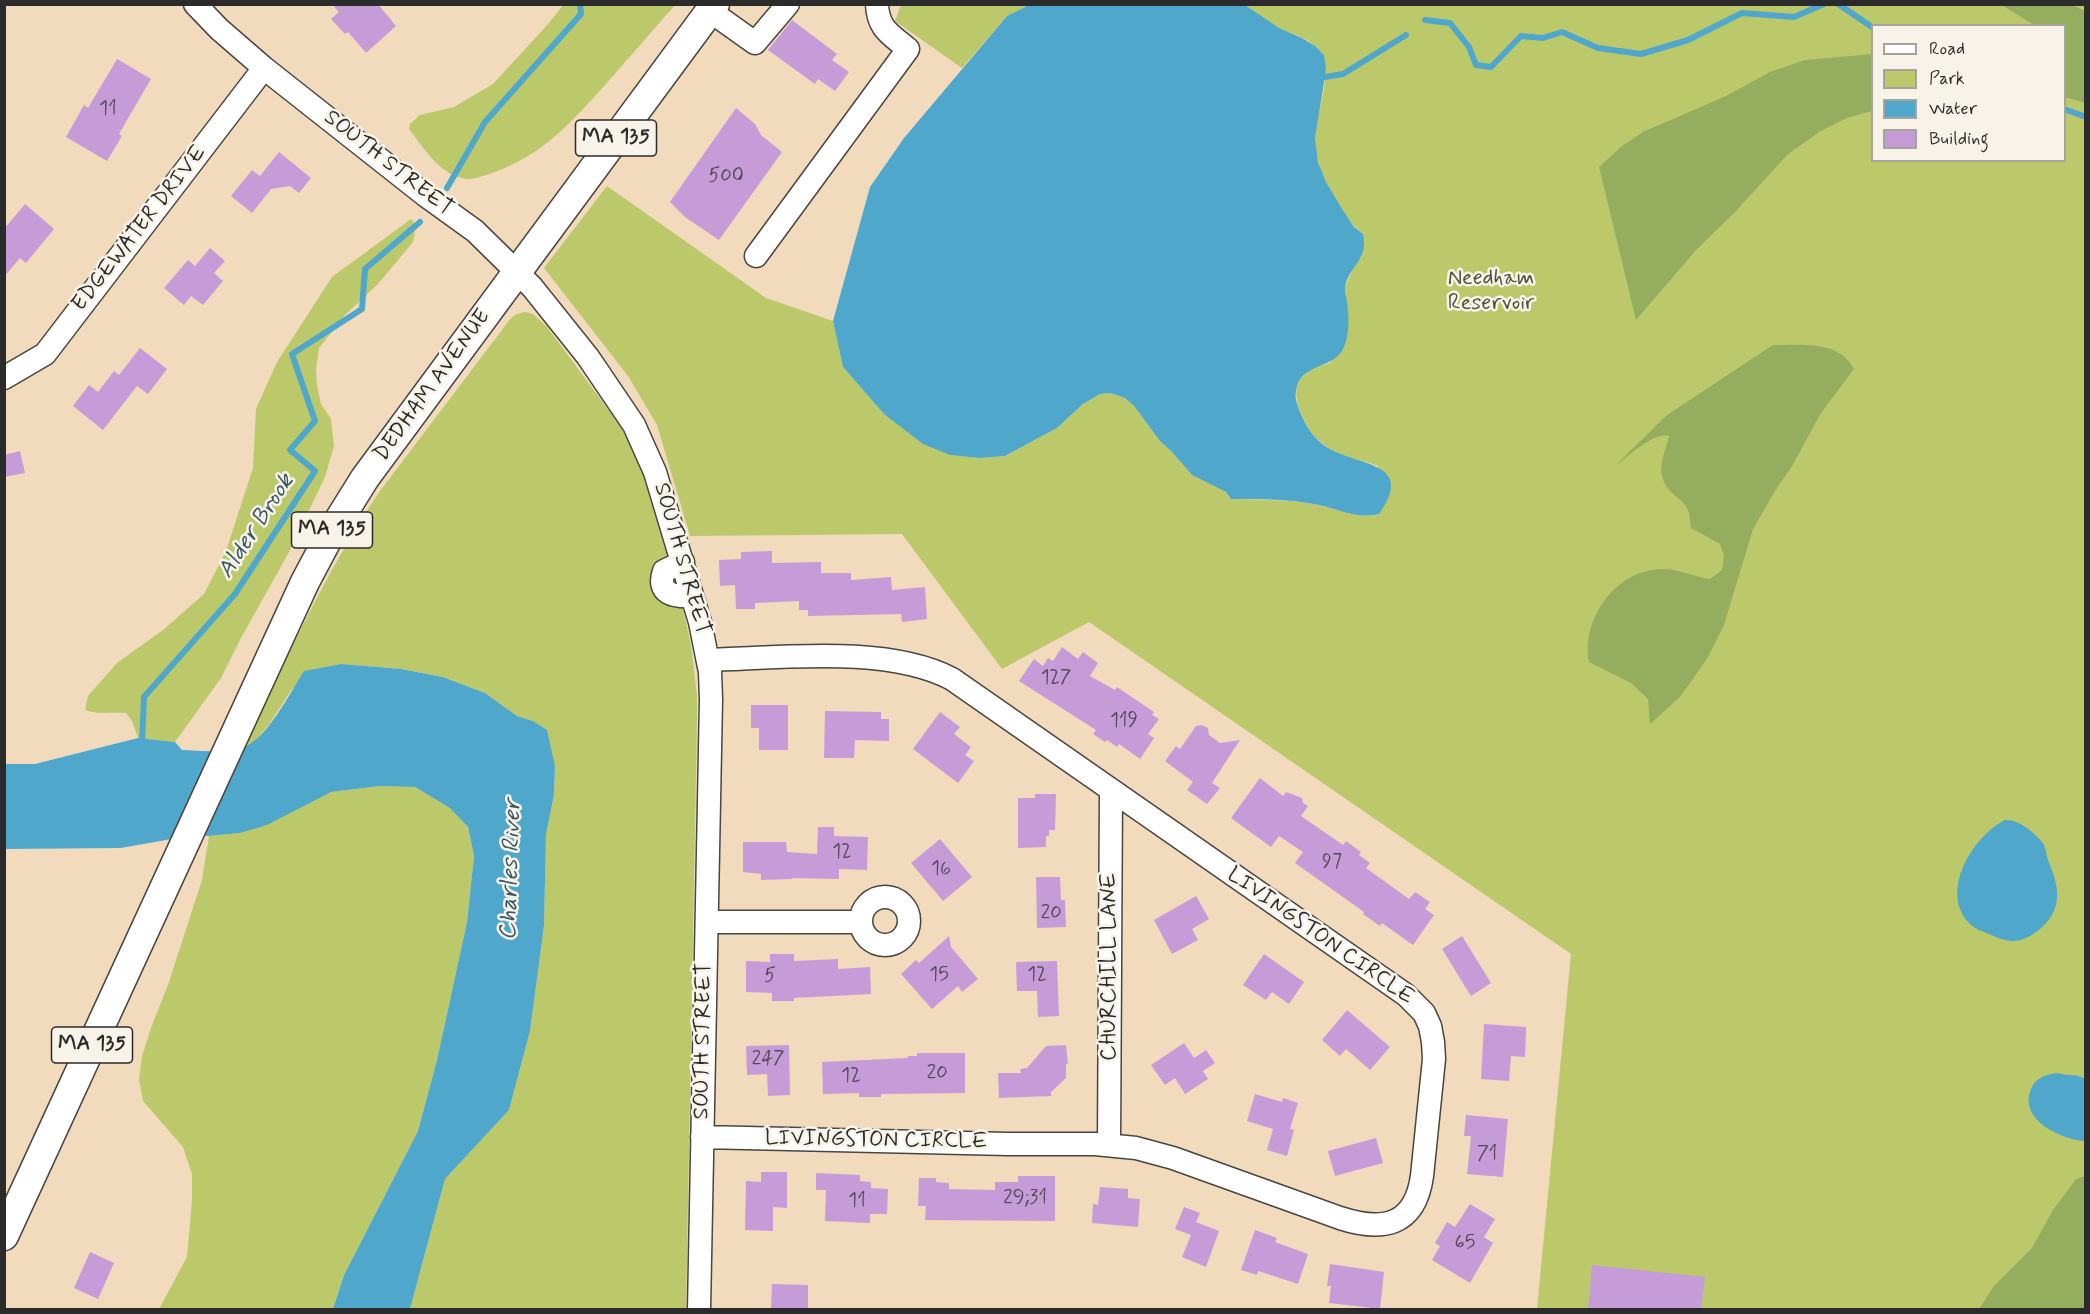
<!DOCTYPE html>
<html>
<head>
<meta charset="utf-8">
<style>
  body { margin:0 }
  #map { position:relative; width:2090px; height:1314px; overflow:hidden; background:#f1dbbc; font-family:Mynerve,sans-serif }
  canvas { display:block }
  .frame { position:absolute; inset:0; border:6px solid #2b2b2b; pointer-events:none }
  .legend { position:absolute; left:1871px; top:24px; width:195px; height:138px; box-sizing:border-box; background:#f7f3e8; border:2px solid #a5a39c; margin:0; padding:8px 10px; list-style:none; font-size:18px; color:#2b2b2b }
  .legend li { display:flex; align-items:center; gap:12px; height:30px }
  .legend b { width:30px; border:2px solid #a5a39c }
</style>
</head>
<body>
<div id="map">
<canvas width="2090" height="1314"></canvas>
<div class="frame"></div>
<ul class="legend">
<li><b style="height:8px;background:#fff"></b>Road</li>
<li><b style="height:16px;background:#bcc96a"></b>Park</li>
<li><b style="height:16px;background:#4fa8cc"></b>Water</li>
<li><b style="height:16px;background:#c69cd8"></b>Building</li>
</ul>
</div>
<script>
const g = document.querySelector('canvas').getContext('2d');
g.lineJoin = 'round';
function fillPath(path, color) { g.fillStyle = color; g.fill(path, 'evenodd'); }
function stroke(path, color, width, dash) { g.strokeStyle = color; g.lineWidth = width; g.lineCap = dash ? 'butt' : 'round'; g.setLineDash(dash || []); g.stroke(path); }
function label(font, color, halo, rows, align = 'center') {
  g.font = font + ' Mynerve,sans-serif'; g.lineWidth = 5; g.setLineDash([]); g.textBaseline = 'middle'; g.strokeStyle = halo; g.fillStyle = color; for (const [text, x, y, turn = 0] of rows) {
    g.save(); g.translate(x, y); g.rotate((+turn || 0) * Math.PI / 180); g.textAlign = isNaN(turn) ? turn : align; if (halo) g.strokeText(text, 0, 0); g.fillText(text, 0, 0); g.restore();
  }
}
const green = new Path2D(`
  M563 5H675C652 31 629 58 606 84 571 122 544 155 492 173 483 176 471 181 461 178 438 172 423 147 409 129L410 124 420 115 454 107 493 84 549 23Z
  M901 5H1029L1007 16 962 68 895 21Z
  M1245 5H2085V1309H1537L1571 954 1089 622 1002 669 902 534 690 536 657 425 628 376 544 268 607 186 766 298 833 321 843 367 884 414 950 455 979 458 1005 456 1057 428 1083 404 1100 394 1110 393 1125 398 1134 406 1160 441 1172 452 1192 475 1226 492 1231 499C1260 500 1290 499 1319 505 1340 510 1357 519 1379 514L1378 466C1363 460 1342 457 1329 448 1314 438 1308 430 1301 413 1289 383 1301 371 1330 363L1348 322 1345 287 1352 270 1362 256 1363 234C1339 216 1314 168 1315 137 1316 122 1328 79 1325 69 1324 63 1319 53 1316 48 1308 37 1291 34 1279 28 1267 22 1256 12 1245 5ZM1872 26H2064V160H1872Z
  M411 219 416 225 413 242 378 284 345 315 319 348 316 370 317 385 321 404 331 419 334 446 325 477 288 554 241 638 221 678 175 742 138 738 132 721 126 713C112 712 98 715 85 710L88 696 117 663 163 630 204 594 226 551 253 468 256 409 277 362 332 277Z
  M525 312 533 314 547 327 613 416 624 433 661 510 691 645 697 695V723L686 1309H410L445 1179 509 1110 530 1031 544 926 546 834 554 795 555 766 533 721 517 716 485 693 443 677 401 669 342 664 292 689 270 723 256 740 245 747C286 659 326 571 380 491L511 318 517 314Z
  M380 786 415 787 451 808 468 827 474 856 467 922 437 1060 418 1131 344 1275 333 1309H159L187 1257 192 1201V1174L183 1147 143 1101 139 1079 142 1056 151 1028 168 985 202 880 209 836 240 833 331 792Z`);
const forest = new Path2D(`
  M2002 5H2072L2085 11V103L2065 97 2064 26 2034 25Z
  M1872 54V111L1847 118 1819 132 1787 155 1735 212 1697 249 1636 320 1599 167 1622 146 1643 132 1726 96 1770 72 1805 60Z
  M1773 345C1802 345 1839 340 1854 369L1821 413 1792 466 1775 491 1753 529 1724 625 1707 659 1680 697 1650 724 1648 699 1631 683 1589 662C1581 617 1618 568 1664 569 1676 569 1696 577 1710 579L1722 570 1724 555 1720 544 1691 528C1690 520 1690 511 1685 505 1678 496 1667 492 1663 479 1658 466 1666 450 1669 436 1653 432 1628 457 1615 466L1667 415Z
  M2085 1176V1309H1979L1994 1286 2032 1248 2053 1210 2076 1179Z`);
const water = new Path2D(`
  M1029 5H1245L1279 28 1302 38 1315 46 1324 55 1326 70 1315 138 1318 162 1326 182 1342 209 1354 227 1363 234C1369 262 1348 265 1345 288 1345 292 1346 297 1347 301 1349 316 1350 337 1342 351 1331 368 1303 365 1297 386 1296 391 1295 395 1296 400 1302 420 1312 440 1332 450 1363 466 1415 464 1379 514 1357 519 1340 510 1319 505 1290 499 1260 499 1231 499L1226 492 1192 475 1172 452 1160 441 1134 406 1125 398 1110 393 1100 394 1083 404 1057 428 1005 456 979 458 950 455 923 444 884 414 843 367 833 321 870 187 904 138 1007 16Z
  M342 664 401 669 443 677 485 693 517 716 533 721 547 730 555 766 554 795 546 834 544 926 530 1031 509 1110 445 1179 410 1309H333L344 1275 418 1131 437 1060 467 922 474 856 468 827 450 808 415 787 380 786 331 792 267 825 240 833 209 836 194 835 121 848 5 849V764H35L138 738 175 742 182 750C202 751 224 753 243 747 266 741 291 691 304 671Z
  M2005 820C2018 819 2034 832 2043 843 2046 848 2046 854 2048 860 2060 888 2064 912 2036 932 2019 945 2006 942 1989 934 1982 931 1974 929 1969 923 1939 891 1973 836 2005 820Z
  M2059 1073C2068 1077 2077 1073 2085 1079L2084 1141C2060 1139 2018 1119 2031 1089 2036 1077 2047 1074 2059 1073Z`);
const stream = new Path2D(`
  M1838 4 1872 27
  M1425 20 1450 23 1469 47 1476 65 1491 67 1521 36 1543 38 1562 32 1598 48 1641 54 1688 40 1742 13 1794 17 1824 4
  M1319 78 1343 74 1406 35
  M2064 109 2086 117
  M447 188 485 122 581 14 580 4
  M142 745 144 697 235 594 315 471 290 450 315 421 292 354 362 309 365 269 420 222`);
const building = new Path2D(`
  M332 4H378L396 26 366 53 348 32 345 34 331 19 339 12Z
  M792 20 837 54 832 60 849 72 835 91 818 79 815 84 768 50Z
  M117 59 151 79 119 134 122 136 107 161 66 137 84 105 88 108Z
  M736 108 755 124 761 135 782 152 719 240 685 217 670 202Z
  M279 152 311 178 299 193 290 186 271 189 252 213 231 196 252 170 260 176Z
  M25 204 54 229 26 263 20 258 4 277V229Z
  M210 248 225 261 214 273 223 281 203 305 191 296 184 305 164 288 188 260 195 266Z
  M140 348 167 369 148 394 137 386 103 430 73 406 89 385 98 392 114 371 119 375Z
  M20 451 25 473 4 477V455Z
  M772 551V563L821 562V573H851V580L891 577 892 590 925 587 927 619 902 622 901 614 808 616V610H799V601L755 603V609H736L735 585 720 586 719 560 741 559V552Z
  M1062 647 1078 659 1083 652 1098 663 1090 676 1115 690 1117 687 1154 712 1152 715 1159 719 1148 734 1154 738 1140 759 1119 744 1117 747 1107 740 1105 742 1093 734 1096 730 1019 681 1034 659 1043 666 1048 658 1053 661Z
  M751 705H788V750H759V728H751Z
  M825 711 881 712V719H889V741L855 740 854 758H824Z
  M940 712 960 727 954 734 971 747 965 755 974 761 958 783 913 749Z
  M1202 725 1208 728 1209 735 1220 743 1240 740 1212 783 1220 788 1207 804 1187 790 1193 782 1165 761 1176 746 1180 749 1196 726Z
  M1260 778 1283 796 1286 792 1302 798 1303 803 1308 806 1301 816 1343 845 1346 841 1361 852 1359 855 1370 863 1366 868 1409 899 1415 892 1430 902 1425 909 1434 915 1413 945 1382 923 1380 926 1363 914 1364 912 1295 863 1303 852 1279 836 1271 847 1231 818Z
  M1035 794H1056L1055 830H1049V836H1046V847L1018 848V798H1035Z
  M818 827H834V836L868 837 867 870 839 869V879L792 878V879L761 880V874L743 872V842H786L787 852 817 854Z
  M940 839 972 877 943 901 911 863Z
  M1036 877H1060L1061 900H1065L1066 927 1037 928Z
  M1196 896 1209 919 1192 929 1198 940 1172 954 1154 920Z
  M949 936 951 947 978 979 962 992 958 986 932 1009 901 974 916 960 919 963Z
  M1462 936 1491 983 1471 996 1442 949Z
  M770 954H794V961L838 959V969L870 967 871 994 794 998V1001H772V993L746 992V961L770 962Z
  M1264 954 1304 982 1289 1004 1272 992 1266 1000 1243 985Z
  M1057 961 1059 1016 1038 1017 1037 991H1017L1016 962Z
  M1347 1010 1390 1047 1370 1070 1346 1049 1340 1056 1322 1040Z
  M1484 1024 1526 1027 1525 1057 1511 1056 1509 1081 1481 1079Z
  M1184 1043 1194 1058 1206 1050 1215 1063 1203 1071 1208 1079 1185 1094 1175 1078 1165 1085 1151 1065Z
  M789 1045 790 1095 768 1096 767 1074 747 1075 746 1046Z
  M1066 1045 1068 1064H1066V1078L1051 1092V1096L999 1098 998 1073H1021L1020 1069 1027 1068 1046 1046Z
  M917 1053H965V1093L881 1094V1097H859V1093L823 1094 822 1062 908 1058V1056H917Z
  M1255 1094 1282 1102 1283 1098 1298 1103 1290 1129 1294 1130 1287 1156 1267 1150 1273 1129 1247 1121Z
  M1466 1115 1508 1119 1503 1177 1467 1174 1471 1136H1464Z
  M1376 1138 1383 1163 1335 1176 1328 1151Z
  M761 1172H787V1208L773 1207V1231L745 1230 746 1181 761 1182Z
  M816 1173 860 1175V1181L871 1182V1188L888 1189 887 1214H870V1223L825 1221 826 1190H816Z
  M1018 1176H1055V1221L925 1220 926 1206H918L919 1178H936V1182L949 1183V1189L995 1190V1182H1018Z
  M1100 1187 1128 1189V1198L1140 1199 1138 1227 1092 1223 1093 1204 1098 1205Z
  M1470 1204 1495 1219 1484 1237 1493 1243 1470 1283 1432 1260 1440 1246 1435 1243 1447 1222 1455 1227Z
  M1184 1207 1200 1213 1196 1222 1219 1231 1206 1267 1182 1257 1191 1235 1175 1229Z
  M1255 1230 1277 1238 1275 1242 1308 1254 1298 1284 1258 1271 1257 1275 1241 1270Z
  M90 1252 114 1263 98 1299 74 1288Z
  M1330 1264 1384 1272 1380 1309 1329 1303 1331 1286H1327Z
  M1592 1265 1705 1277 1701 1310H1588Z
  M772 1284 808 1285V1310H771Z`);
const minor = new Path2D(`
  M195 4 219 29 264 68 425 195 475 231 532 287 588 357 634 425 655 472 700 622 710 672 711 699 699 1310
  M710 11 755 43 788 4
  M756 256 908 49C890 34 878 29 877 4
  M4 378 45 354 264 68
  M683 562 664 571C656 594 674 597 692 596
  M861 921a24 24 0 1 1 48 0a24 24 0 1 1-48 0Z
  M707 922H860
  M702 1137 1008 1144H1095L1136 1148 1173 1158 1340 1218C1383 1232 1415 1226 1422 1176L1434 1059 1433 1042 1430 1026 1424 1013 1406 995 952 679C887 645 781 658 708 660
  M1109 1145 1111 790`);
const major = new Path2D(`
  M4 1236 305 582 332 531 365 478 715 4`);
const numberNames = [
  ["11",108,110],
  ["500",726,177],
  ["127",1056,679],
  ["119",1124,722],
  ["12",842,853],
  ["97",1332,863],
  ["16",941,870],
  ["20",1051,914],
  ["15",939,976],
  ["12",1037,976],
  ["5",770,977],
  ["247",768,1060],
  ["20",937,1074],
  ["12",851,1077],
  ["71",1487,1155],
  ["29;31",1025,1199],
  ["11",857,1202],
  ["65",1465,1244]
];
const shields = [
  [616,138,81],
  [332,530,81],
  [92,1045,81]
];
const shieldNames = [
  ["MA 135",616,138],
  ["MA 135",332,530],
  ["MA 135",92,1045]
];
const streetNames = [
  ["SOUTH STREET",388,164,38],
  ["EDGEWATER DRIVE",140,229,-52],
  ["DEDHAM AVENUE",433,386,-54],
  ["SOUTH STREET",681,559,74],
  ["LIVINGSTON CIRCLE",1320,937,35],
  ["CHURCHILL LANE",1110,967,-90],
  ["SOUTH STREET",704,1041,-89],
  ["LIVINGSTON CIRCLE",876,1141,1]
];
const parkNames = [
  ["Needham",1491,279],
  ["Reservoir",1491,304]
];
const waterNames = [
  ["Alder Brook",257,527,-57],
  ["Charles River",512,870,-88]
];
fillPath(green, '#bcc96a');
fillPath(forest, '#95ad5e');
fillPath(water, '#4fa8cc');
stroke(stream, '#4fa8cc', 6);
fillPath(building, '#c69cd8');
stroke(minor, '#494541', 25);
stroke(major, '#494541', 31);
stroke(minor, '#fff', 22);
stroke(major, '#fff', 28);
label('20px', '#524756', null, numberNames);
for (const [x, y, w] of shields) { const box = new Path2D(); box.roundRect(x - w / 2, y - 18, w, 36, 4.5); g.fillStyle = '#f7f3e8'; g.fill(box); stroke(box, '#2b2b2b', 1.5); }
label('bold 21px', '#2b2b2b', null, shieldNames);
label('22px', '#2b2b2b', '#f7f3e8', streetNames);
label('22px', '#4f523b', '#f7f3e8', parkNames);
label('italic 24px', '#385763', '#f7f3e8', waterNames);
</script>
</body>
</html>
